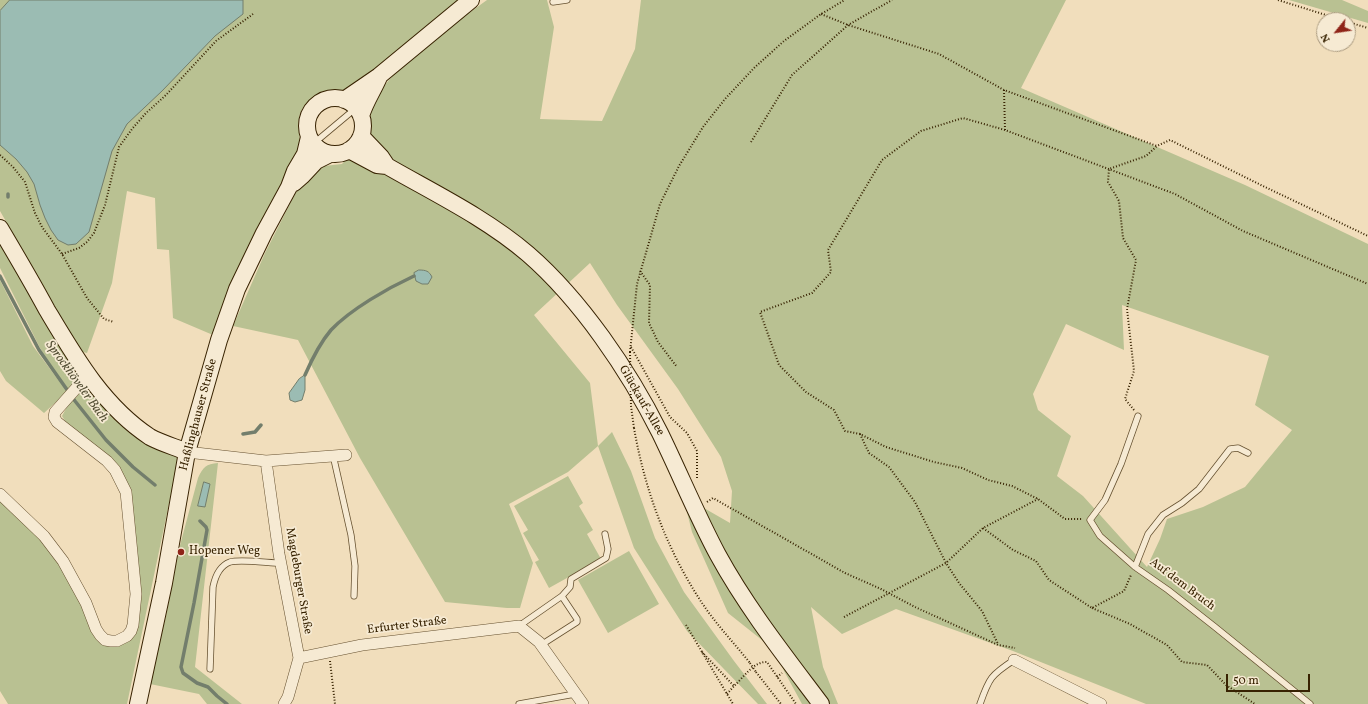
<!DOCTYPE html>
<html>
<head>
<meta charset="utf-8">
<style>
  body { margin:0 }
  #map { position:relative; width:1368px; height:704px; overflow:hidden; background:#f1debc; font-family:Vollkorn,serif }
  canvas { display:block }
  .north { position:absolute; left:1316px; top:12px; width:40px; height:40px; box-sizing:border-box; background:#f6ead3; border:1px solid #aa9a7f; border-radius:50%; rotate:240deg; font-size:11px; font-weight:700; line-height:16px; text-align:center; color:#372201 }
  .north::after { content:''; display:block; margin:auto; width:14px; height:18px; background:#8f2418; clip-path:polygon(50% 0,100% 100%,50% 72%,0 100%) }
  .scale { position:absolute; left:1226px; top:674px; width:84px; height:18px; box-sizing:border-box; border:2px solid #372201; border-top:0; padding-left:5px; font-size:12px; line-height:14px; white-space:nowrap; color:#372201; -webkit-text-stroke:3px #f6ead3; paint-order:stroke }
</style>
</head>
<body>
<div id="map">
<canvas width="1368" height="704"></canvas>
<div class="north">N</div>
<div class="scale">50 m</div>
</div>
<script>
const g = document.querySelector('canvas').getContext('2d');
g.lineJoin = 'round';
function fillPath(path, color) { g.fillStyle = color; g.fill(path, 'evenodd'); }
function stroke(path, color, width, dash) { g.strokeStyle = color; g.lineWidth = width; g.lineCap = dash ? 'butt' : 'round'; g.setLineDash(dash || []); g.stroke(path); }
function label(font, color, halo, rows, align = 'center') {
  g.font = font + ' Vollkorn,serif'; g.lineWidth = 3.5; g.setLineDash([]); g.textBaseline = 'middle'; g.strokeStyle = halo; g.fillStyle = color; for (const [text, x, y, turn = 0] of rows) {
    g.save(); g.translate(x, y); g.rotate((+turn || 0) * Math.PI / 180); g.textAlign = isNaN(turn) ? turn : align; if (halo) g.strokeText(text, 0, 0); g.fillText(text, 0, 0); g.restore();
  }
}
const green = new Path2D(`
  M0 0H460L409 41 352 90C350 90 346 92 343 92 340 93 337 91 334 91 318 92 302 102 299 118 297 129 302 138 299 150L258 230 213 335 173 318 169 250 157 249 155 198 127 191 112 283 87 353 83 352 60 321 38 283 23 251 0 211Z
  M487 0H547L554 27 540 119 602 121 635 49 641 0H1066L1021 88 1245 185 1368 244V704H1146L1013 651 896 609 842 634 811 607 823 667 838 704H802L784 671 777 652 728 613 692 532 683 496 730 523 732 491 721 457 678 389 617 305 590 263 534 315 590 383 598 446 612 432 631 471 655 538 684 592 734 661 767 704H758L687 631 634 548 598 446 568 472 509 504 533 563 520 608H507L445 602 360 458 298 340 233 326 265 253 299 186 310 173 324 166 342 164 369 132V118L372 99 397 71 426 44ZM1122 305 1269 356 1255 405 1292 430 1245 487 1203 507 1167 519 1160 539 1147 567 1083 496 1057 476 1071 436 1038 410 1033 394 1066 324 1124 350Z
  M1289 0H1342L1368 11V23Z
  M0 238 78 368 77 379 67 392 44 413 6 381 0 371V280L33 346 59 381 48 364 0 268Z
  M86 387 90 388 179 456 127 704H8L0 691V497L61 562 104 642 132 632 129 490 67 424 62 416 68 405Z
  M218 463 195 667 242 704H207L199 694 150 684 166 616 179 549 198 478C203 467 206 464 218 463Z
  M568 476 583 503 579 506 593 530 587 534 601 559 549 588 535 562 539 560 523 533 528 530 514 506Z
  M629 551 659 604 608 633 578 580Z`);
const water = new Path2D(`
  M10 0H243V14L215 36 162 91 127 124 112 151 89 232 76 244 68 245 58 240 51 230 45 218 40 205 34 184 27 172 16 159 0 145V11Z
  M419 270C426 270 429 271 432 277L428 284H422L416 281 414 273Z
  M305 375V390L302 400 295 402 290 400 289 393 299 379Z
  M204 482 210 484 205 507 198 506Z`);
const stream = new Path2D(`
  M8 197V194
  M0 276 39 350 75 401 106 440 133 467 155 485
  M305 375C312 359 319 344 331 330 351 309 388 288 414 276
  M243 434 255 432 261 425
  M200 521 206 527 207 530 194 603 181 667 183 673 197 683 208 687 217 696 227 704`);
const path = new Path2D(`
  M1278 0 1342 20
  M821 14 848 25 939 54 1004 90 1157 146
  M1348 22 1368 28
  M1004 90 1005 130 1175 194 1243 231 1368 284
  M1005 130 963 118 921 131 882 160 828 250 831 272 812 293 760 312 779 365 806 392 834 410 845 431 860 434 886 447 934 462 962 468 988 480 1012 486 1038 499 1065 519H1082
  M751 142 792 75 848 25 892 0
  M0 155 13 167 25 182 35 213 42 227 62 254 87 298 104 319 114 322
  M62 254 79 248 87 242 94 233 105 205 119 147 132 129 146 113 166 95 216 41 253 14
  M640 271 650 285 649 323 658 342 677 367
  M631 347 670 417 687 433 697 451V479
  M630 352 637 284 660 204 679 166 703 127 725 99 755 67 784 41 821 14 845 0
  M1134 410 1125 399 1134 371 1127 309 1136 260 1123 238 1119 201 1108 182 1109 169 1146 156 1157 146 1170 140 1265 187 1368 236
  M634 428C645 491 667 550 702 603 716 624 734 643 750 663
  M860 434 869 453 889 467 915 502 946 563 959 583 982 611 998 644
  M707 502 713 498 845 573 881 589 915 607 998 645 1015 648
  M983 528 1013 550 1036 561 1049 580 1092 608 1124 591 1131 575
  M1092 608 1130 624 1167 645 1182 662 1207 665 1226 685 1255 704
  M844 617 946 563 983 528 1038 499
  M686 625 733 704
  M702 652 734 686C743 678 754 661 767 662L796 704
  M330 661 335 704
  M756 672 781 704
  M777 677 782 673
  M727 694 734 686`);
const lane = new Path2D(`
  M553 2 567 0
  M313 144 356 108
  M1248 453 1238 448 1230 449 1199 489 1182 503 1163 515 1148 534 1135 567 1168 590 1215 627 1310 704
  M333 455 351 535 355 566 354 596
  M1135 567 1100 536 1090 520 1105 500 1121 464 1138 416
  M519 626 562 596 570 587 571 579 606 558 608 549 605 534
  M541 645 577 622V619L563 598 561 597
  M210 669 213 587C215 577 219 566 230 562 240 559 270 563 281 563
  M519 704 575 694
  M980 704C989 678 991 675 1014 660`);
const street = new Path2D(`
  M187 452 266 461 346 455
  M266 461 279 554 299 658 288 697 284 704
  M0 494 44 536 63 561 86 603 96 629 100 635 105 640 111 641H117L127 636 131 631 133 625 136 594 126 492 115 470 107 461 57 422 54 417 55 412 87 376
  M299 658 362 645 519 626 539 642 583 704
  M1014 660 1101 704`);
const secondary = new Path2D(`
  M307 126a28 28 0 1 1 56 0a28 28 0 1 1-56 0Z
  M344 100 379 76 471 0
  M361 116C365 102 373 91 379 77
  M361 136 381 157 387 166
  M349 150 377 165 387 166C434 193 486 218 528 254 581 300 629 371 660 433 680 474 697 516 718 555 747 608 785 656 821 704
  M294 183 302 176 316 161 330 154
  M0 228C16 255 32 282 47 310 75 357 103 406 150 437 161 443 175 447 187 452
  M138 704 164 583 187 452 219 340 237 289 264 233 289 187 295 171 305 154 309 137`);
const pathBridge = new Path2D(`
  M630 352 631 406 634 428
  M750 663 756 672`);
const markers = [
  [181,552,4,"#8f2418"]
];
const streetNames = [
  ["Glückauf-Allee",641,401,60],
  ["Haßlinghauser Straße",199,415,-75],
  ["Magdeburger Straße",298,581,80],
  ["Auf dem Bruch",1182,585,37],
  ["Erfurter Straße",407,626,-7]
];
const poiNames = [
  ["Hopener Weg",189,552]
];
const waterNames = [
  ["Sprockhöveler Bach",76,382,54]
];
fillPath(green, '#b9c192');
fillPath(water, '#9bbcb3');
stroke(water, '#737e6c', 1);
stroke(stream, '#737e6c', 3.5);
stroke(lane, '#665130', 7);
stroke(street, '#665130', 12);
stroke(secondary, '#372201', 18);
stroke(path, '#372201', 2, [1, 2]);
stroke(lane, '#f6ead3', 5.5);
stroke(street, '#f6ead3', 11);
stroke(secondary, '#f6ead3', 16);
stroke(pathBridge, '#372201', 2, [1, 2]);
for (const [x, y, r, color] of markers) { const dot = new Path2D(); dot.arc(x, y, r, 0, 2 * Math.PI); g.fillStyle = color; g.fill(dot); stroke(dot, '#f6ead3', 1.5); }
label('12px', '#372201', '#f6ead3', streetNames);
label('12px', '#372201', '#f6ead3', poiNames, 'left');
label('italic 13px', '#555036', '#f6ead3', waterNames);
</script>
</body>
</html>
